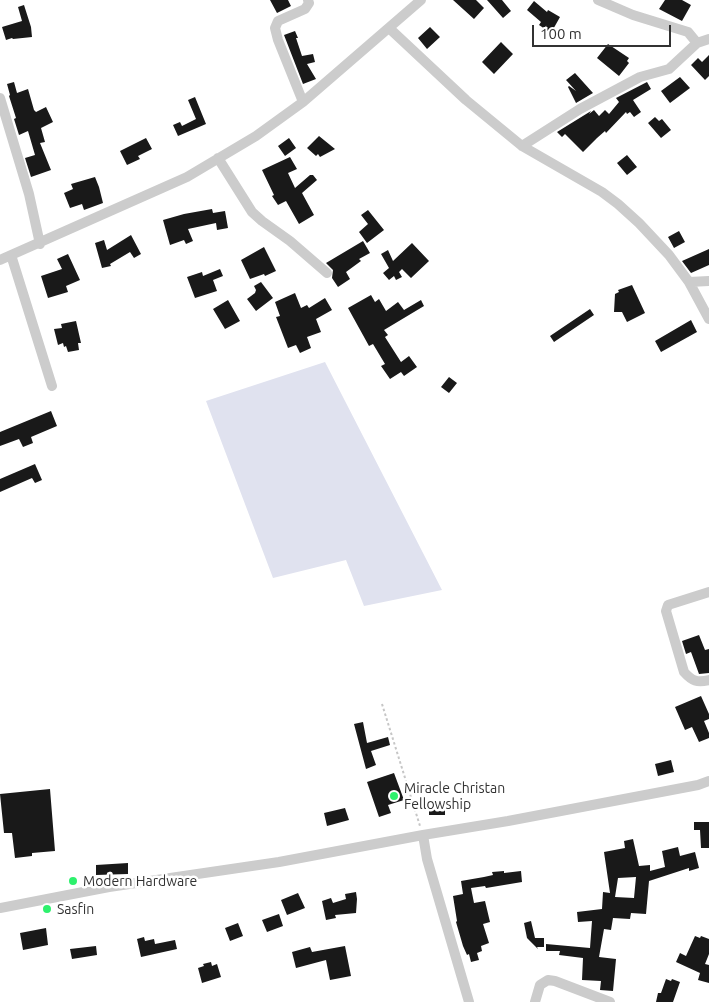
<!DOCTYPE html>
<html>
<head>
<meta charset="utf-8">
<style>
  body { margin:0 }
  #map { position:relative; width:709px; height:1002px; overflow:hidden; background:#fff; font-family:Ubuntu,sans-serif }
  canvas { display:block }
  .scale { position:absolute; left:532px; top:25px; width:139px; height:22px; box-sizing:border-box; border:2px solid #323232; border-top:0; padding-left:6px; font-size:15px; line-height:18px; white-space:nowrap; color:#323232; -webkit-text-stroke:4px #fff; paint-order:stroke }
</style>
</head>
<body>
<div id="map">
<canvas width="709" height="1002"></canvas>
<div class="scale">100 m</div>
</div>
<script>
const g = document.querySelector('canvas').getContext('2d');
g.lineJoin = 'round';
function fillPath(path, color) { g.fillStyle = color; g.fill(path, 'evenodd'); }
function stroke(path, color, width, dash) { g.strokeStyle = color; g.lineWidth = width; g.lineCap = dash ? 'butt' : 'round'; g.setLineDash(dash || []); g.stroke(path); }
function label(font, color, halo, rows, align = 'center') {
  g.font = font + ' Ubuntu,sans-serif'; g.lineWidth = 5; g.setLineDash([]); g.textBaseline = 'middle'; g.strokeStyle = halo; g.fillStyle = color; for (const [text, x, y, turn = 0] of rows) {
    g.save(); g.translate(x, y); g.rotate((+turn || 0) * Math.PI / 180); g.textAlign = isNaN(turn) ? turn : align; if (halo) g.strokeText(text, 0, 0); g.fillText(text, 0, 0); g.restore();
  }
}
const green = new Path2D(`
  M325 362 442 590 364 606 346 560 273 578 206 401Z`);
const building = new Path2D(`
  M270 0H288L291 6 277 13Z
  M453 0H476L484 8 474 19Z
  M487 0H502L511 11 503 18Z
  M665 0H682L691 5 682 21 659 9Z
  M534 1 547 12 548 10 560 17 551 33 539 25 541 22 527 10Z
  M24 5 31 27 32 37 13 39 12 38 6 40 2 27 22 21 18 7Z
  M430 27 440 37 427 49 418 38Z
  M295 31 298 38H296L302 56 313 54 315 62 307 64 316 79 303 84 284 35Z
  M501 42 513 54 494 74 482 62Z
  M608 44 629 58 627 61 629 63 619 76 597 58Z
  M709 55V76L705 80 691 65 698 58 702 62Z
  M575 73 593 93 576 103 568 87 569 86 576 91 566 80Z
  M680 77 690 88 670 103 661 91Z
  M14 82 17 93 28 89 34 110 36 112 46 107 53 122 41 128 45 142 40 143 51 170 31 177 25 158 35 155 28 131 19 135 14 119 16 118 9 96 10 95 7 84Z
  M647 82 651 89 633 100 641 112 634 117 630 112 627 114 626 112 606 133 605 131 597 138 583 152 565 134 562 137 557 132 591 111 589 114 594 110 599 116 605 110 609 114 619 102 616 98Z
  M195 97 206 124 178 136 173 125 180 122 182 126 196 119 188 100Z
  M655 117 659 121 662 119 671 130 661 138 648 123Z
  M319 136 335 149 320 157 318 154 316 156 307 148Z
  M146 138 152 149 138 156 140 159 127 165 120 151Z
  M289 138 296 148 285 156 278 146Z
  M627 155 637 167 627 175 617 163Z
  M290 157 297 169 288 173 295 188 310 175H313L317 180 302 193 314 215 299 224 286 201 278 205 272 196 274 195 262 170Z
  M95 177 99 187 103 203 84 210 82 204 70 208 64 193 73 189 71 184Z
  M212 209 213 213 225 211 228 228 217 230 216 223 188 229 193 241 186 244 184 240 170 245 163 220 184 214Z
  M368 210 384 230 367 243 359 232 368 224 361 215Z
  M679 231 685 242 674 248 668 237Z
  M131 235 141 254 134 258 130 252 110 264 111 266 102 268 95 243 104 240 107 250Z
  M363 241 370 253 359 259 361 261 346 272 350 279 338 287 332 278 333 270 326 263Z
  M412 243 429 261 411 278 402 269 399 272 402 277 396 280 394 276 389 280 383 273 389 268 381 254 388 250 393 261Z
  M264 247 276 271 265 276 264 274 250 279 241 260Z
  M709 249V265L691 273 682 261Z
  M68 254 80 280 66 286 68 292 48 298 41 276 62 269 57 259Z
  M220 269 223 276 213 280 217 291 195 298 187 277 202 272 203 276Z
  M261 282 273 298 256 311 247 299 255 293 256 290 254 286Z
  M632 285 645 313 627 322 622 312H614L615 294 619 292 618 290Z
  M295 293 301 308 307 305 309 308 325 298 332 310 316 319 321 332 307 337 311 348 300 353 296 345 288 348 276 317 280 316 275 302Z
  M371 295 375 302 379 299 386 311 398 302 404 310 421 300 424 306 384 330 388 335 385 337 401 362 409 356 417 367 404 376 401 372 390 379 381 366 385 364 373 344 369 346 348 308Z
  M228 300 240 321 225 329 213 309Z
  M590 309 594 315 554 342 550 336Z
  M691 320 697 332 661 352 655 341Z
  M76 321 81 343H78L79 350 68 352 66 346 64 347 63 343 58 345 54 329 62 328 61 324Z
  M449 377 457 383 449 393 441 387Z
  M51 411 57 426 31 437 33 443 23 447 19 439 0 446V432Z
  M35 464 42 480 35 483 32 478 0 492V479Z
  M699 635 705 650 709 649V673L699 674 691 652 686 654 682 641Z
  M701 696 709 714V719L704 721 709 733V738L699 742 692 727 685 730 675 707Z
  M363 722 367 743 388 737 390 745 371 751 376 765 366 769 354 724Z
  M671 760 674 772 658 776 655 764Z
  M394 773 404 800 388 805 391 813 379 817 367 782Z
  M50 789 55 851 32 853V856L15 858 12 833H4L0 794Z
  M429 806H445V815H429Z
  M345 808 349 820 327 826 324 813Z
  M694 822H709V848H701L700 830H694Z
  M633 839 639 866 650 865V871L665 867 662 851 678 847 680 856 695 852 699 868 689 871V868L649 881 646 914 631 913 630 919 613 918 611 930 604 929 599 957 616 959 613 991 600 990 601 981 582 980 583 958 559 955 560 951H546V944L590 948 592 921 578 922 577 912 602 909 603 892 610 893 604 852 625 848 624 841ZM636 877 634 898 615 897 618 878Z
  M128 863V874L96 875V865Z
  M504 871V873L521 871 522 882 486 888 485 886 471 888 474 903 485 901 490 922 483 924 489 943 481 946 482 951 477 953 479 960 471 962 469 954 467 955 463 946 456 922 457 921 453 896 463 894 461 881 484 877 493 875 492 872Z
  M356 892 357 899 356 913 335 915 336 918 326 920 322 901 331 898 333 903 346 899 345 894Z
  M298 893 305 908 287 915 281 900Z
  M279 914 283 926 267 932 262 920Z
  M531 921 535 938H544V947H537L538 949 527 938 524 923Z
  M238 923 243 936 230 941 225 928Z
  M46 928 48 945 23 950 20 933Z
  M695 936 700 938 701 936 709 939V954L705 964 709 965V983L698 980 700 973 676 962 680 953 686 956Z
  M144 937 145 941 154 939 155 944 175 940 177 949 141 957 137 939Z
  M96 946 97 955 72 959 70 949Z
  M345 946 351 976 330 980 326 960 296 968 292 952 310 947 312 952Z
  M211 962 212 966 217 964 221 977 202 983 198 968 204 966 203 964Z
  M666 979 671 981 672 979 680 982 673 1002H656L658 993H661Z`);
const path = new Path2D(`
  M382 704 420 826`);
const minor = new Path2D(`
  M598 0 633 15 688 32 697 43
  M389 28 466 100 522 146 602 192 618 204 639 223 669 255 689 282 709 281
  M0 98 29 194 40 244
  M303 102 278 40 275 28 278 21 305 9 309 3 308 0
  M522 146 580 109 640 77 669 69 697 43 709 39
  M218 158 252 212 262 221 290 241 327 273
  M11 255 52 386
  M0 260 187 177 256 136 303 102 421 0
  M689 282 709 319
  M709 592 668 605 666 611 684 672C692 681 697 683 709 680
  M423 835 427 859 469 1002
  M0 908 109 887 279 862 423 835 508 821 698 785 709 781
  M535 1002 540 985 548 980 555 981 610 1002`);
const markers = [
  [394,796,5,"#2df16d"],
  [73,881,5,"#2df16d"],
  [47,909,5,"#2df16d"]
];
const poiNames = [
  ["Miracle Christan",404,788],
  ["Fellowship",404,804],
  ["Modern Hardware",83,881],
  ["Sasfin",57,909]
];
fillPath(green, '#e0e2ef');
fillPath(building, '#191919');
stroke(path, '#c6c6c6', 2, [2.5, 2.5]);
stroke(minor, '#ccc', 10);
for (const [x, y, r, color] of markers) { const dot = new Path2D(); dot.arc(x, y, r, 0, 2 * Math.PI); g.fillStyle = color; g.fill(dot); stroke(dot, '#fff', 2); }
label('14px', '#323232', '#fff', poiNames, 'left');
</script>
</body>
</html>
